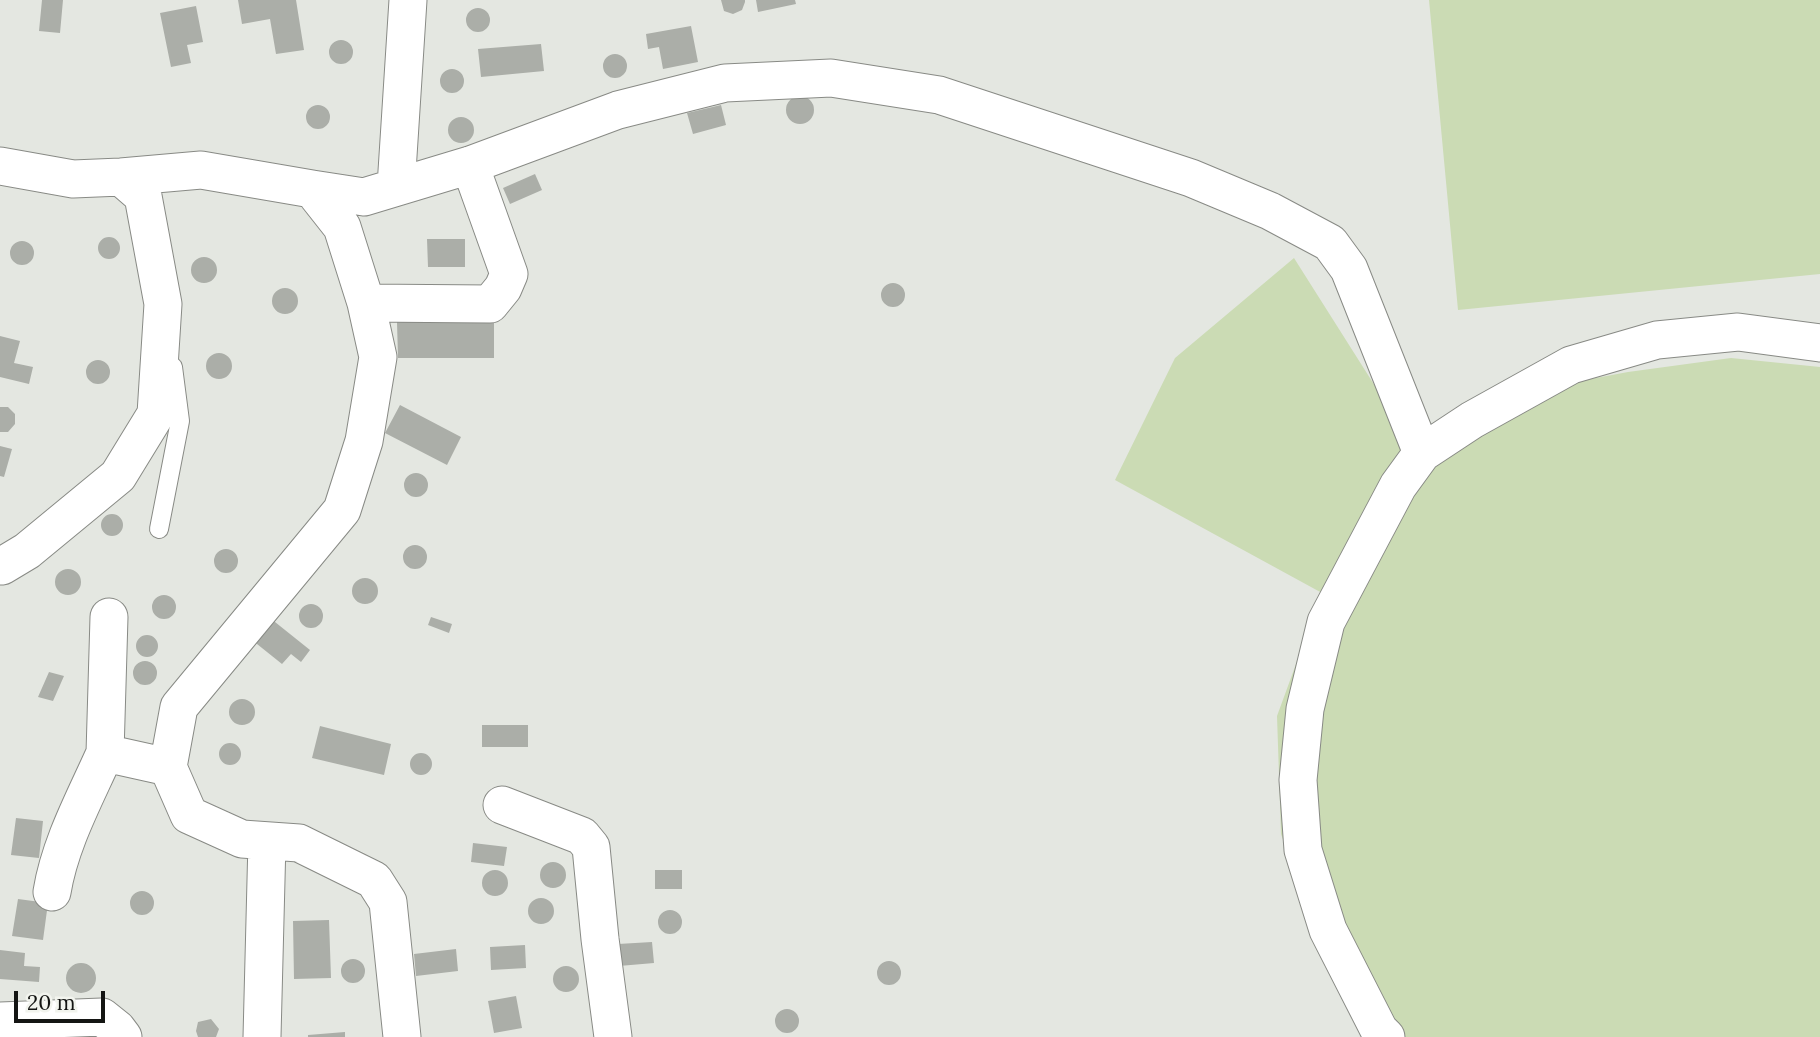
<!DOCTYPE html>
<html>
<head>
<meta charset="utf-8">
<style>
  body { margin:0 }
  #map { position:relative; width:1820px; height:1037px; overflow:hidden; background:#e4e7e1; font-family:Lora,serif }
  canvas { display:block }
  .scale { position:absolute; left:14px; top:991px; width:91px; height:32px; box-sizing:border-box; border:4px solid #141513; border-top:0; padding-left:9px; font-size:21px; line-height:24px; white-space:nowrap; color:#141513; -webkit-text-stroke:5px #f2f4ee; paint-order:stroke }
</style>
</head>
<body>
<div id="map">
<canvas width="1820" height="1037"></canvas>
<div class="scale">20 m</div>
</div>
<script>
const g = document.querySelector('canvas').getContext('2d');
g.lineJoin = 'round';
function fillPath(path, color) { g.fillStyle = color; g.fill(path, 'evenodd'); }
function stroke(path, color, width, dash) { g.strokeStyle = color; g.lineWidth = width; g.lineCap = dash ? 'butt' : 'round'; g.setLineDash(dash || []); g.stroke(path); }
const green = new Path2D(`
  M1429 0H1820V274L1458 310Z
  M1294 258 1425 465 1521 392 1628 372 1731 358 1820 367V1037H1370L1331 978 1281 834 1277 716 1322 593 1115 480 1175 358Z`);
const building = new Path2D(`
  M42 0H63L60 33 39 31Z
  M238 0H296L304 50 276 54 270 19 242 24Z
  M721 0H745V2L742 10 733 14 724 11Z
  M756 0H795L796 4 758 12Z
  M196 6 203 42 187 45 191 63 171 67 160 13Z
  M466 20a12 12 0 1 1 24 0a12 12 0 1 1-24 0Z
  M691 26 698 62 663 69 659 47 648 49 646 34Z
  M329 52a12 12 0 1 1 24 0a12 12 0 1 1-24 0Z
  M541 44 544 71 481 77 478 49Z
  M603 66a12 12 0 1 1 24 0a12 12 0 1 1-24 0Z
  M440 81a12 12 0 1 1 24 0a12 12 0 1 1-24 0Z
  M786 110a14 14 0 1 1 28 0a14 14 0 1 1-28 0Z
  M306 117a12 12 0 1 1 24 0a12 12 0 1 1-24 0Z
  M721 105 726 125 693 134 687 113Z
  M448 130a13 13 0 1 1 26 0a13 13 0 1 1-26 0Z
  M535 174 542 190 510 204 503 188Z
  M98 248a11 11 0 1 1 22 0a11 11 0 1 1-22 0Z
  M427 239H465V267H428Z
  M10 253a12 12 0 1 1 24 0a12 12 0 1 1-24 0Z
  M191 270a13 13 0 1 1 26 0a13 13 0 1 1-26 0Z
  M881 295a12 12 0 1 1 24 0a12 12 0 1 1-24 0Z
  M272 301a13 13 0 1 1 26 0a13 13 0 1 1-26 0Z
  M397 322H494V358H398Z
  M0 336 20 341 14 363 33 367 29 384 0 377Z
  M206 366a13 13 0 1 1 26 0a13 13 0 1 1-26 0Z
  M86 372a12 12 0 1 1 24 0a12 12 0 1 1-24 0Z
  M400 405 461 437 447 465 385 433Z
  M0 407H8L15 414V424L8 432H0Z
  M0 446 12 449 4 477 0 476Z
  M404 485a12 12 0 1 1 24 0a12 12 0 1 1-24 0Z
  M101 525a11 11 0 1 1 22 0a11 11 0 1 1-22 0Z
  M403 557a12 12 0 1 1 24 0a12 12 0 1 1-24 0Z
  M214 561a12 12 0 1 1 24 0a12 12 0 1 1-24 0Z
  M55 582a13 13 0 1 1 26 0a13 13 0 1 1-26 0Z
  M352 591a13 13 0 1 1 26 0a13 13 0 1 1-26 0Z
  M152 607a12 12 0 1 1 24 0a12 12 0 1 1-24 0Z
  M299 616a12 12 0 1 1 24 0a12 12 0 1 1-24 0Z
  M431 617 452 624 449 633 428 625Z
  M270 618 310 650 301 662 291 654 282 664 252 640Z
  M136 646a11 11 0 1 1 22 0a11 11 0 1 1-22 0Z
  M133 673a12 12 0 1 1 24 0a12 12 0 1 1-24 0Z
  M49 672 64 676 53 701 38 697Z
  M229 712a13 13 0 1 1 26 0a13 13 0 1 1-26 0Z
  M482 725H528V747H482Z
  M320 726 391 744 384 775 312 758Z
  M219 754a11 11 0 1 1 22 0a11 11 0 1 1-22 0Z
  M410 764a11 11 0 1 1 22 0a11 11 0 1 1-22 0Z
  M16 818 43 821 39 858 11 855Z
  M473 843 507 847 504 866 471 862Z
  M540 875a13 13 0 1 1 26 0a13 13 0 1 1-26 0Z
  M482 883a13 13 0 1 1 26 0a13 13 0 1 1-26 0Z
  M655 870H682V889H655Z
  M130 903a12 12 0 1 1 24 0a12 12 0 1 1-24 0Z
  M528 911a13 13 0 1 1 26 0a13 13 0 1 1-26 0Z
  M18 899 48 903 43 940 12 936Z
  M658 922a12 12 0 1 1 24 0a12 12 0 1 1-24 0Z
  M329 920 331 978 294 979 293 921Z
  M652 942 654 963 619 966 618 944Z
  M525 945 526 968 491 970 490 947Z
  M456 949 458 971 416 976 414 954Z
  M0 950 25 953 24 966 40 967 39 982 0 979Z
  M341 971a12 12 0 1 1 24 0a12 12 0 1 1-24 0Z
  M877 973a12 12 0 1 1 24 0a12 12 0 1 1-24 0Z
  M66 978a15 15 0 1 1 30 0a15 15 0 1 1-30 0Z
  M553 979a13 13 0 1 1 26 0a13 13 0 1 1-26 0Z
  M516 996 522 1028 494 1033 488 1001Z
  M775 1021a12 12 0 1 1 24 0a12 12 0 1 1-24 0Z
  M211 1019 219 1029 216 1037H198L196 1031 198 1022Z
  M345 1032V1037H308V1035Z`);
const lane = new Path2D(`
  M159 529 180 421 173 367`);
const street = new Path2D(`
  M0 166 73 179 121 177 201 170 312 189 342 227 366 303 378 357 364 441 342 510 179 707 168 767 189 815 242 839 299 843 374 880 388 902 402 1037
  M396 187 408 0
  M312 189 364 197 470 165 618 110 725 83 831 78 939 95 1191 178 1270 211 1330 243 1349 269 1422 453
  M366 303 490 304 503 288 509 274 470 165
  M2 566 27 551 118 476 156 414 163 304 143 196 121 177
  M105 753 109 617
  M502 805 582 836 591 847 600 939 613 1037
  M52 892C60 843 85 798 105 753L168 767
  M0 1021 102 1017 117 1029 123 1037
  M262 1037 267 841
  M1386 1037 1379 1030 1328 930 1303 850 1298 780 1305 709 1326 622 1398 486 1422 453 1472 420 1571 365 1657 340 1738 332 1820 343`);
fillPath(green, '#cbdbb4');
fillPath(building, '#abaea8');
stroke(lane, '#888a85', 20);
stroke(street, '#888a85', 39);
stroke(lane, '#fff', 18);
stroke(street, '#fff', 37);
</script>
</body>
</html>
